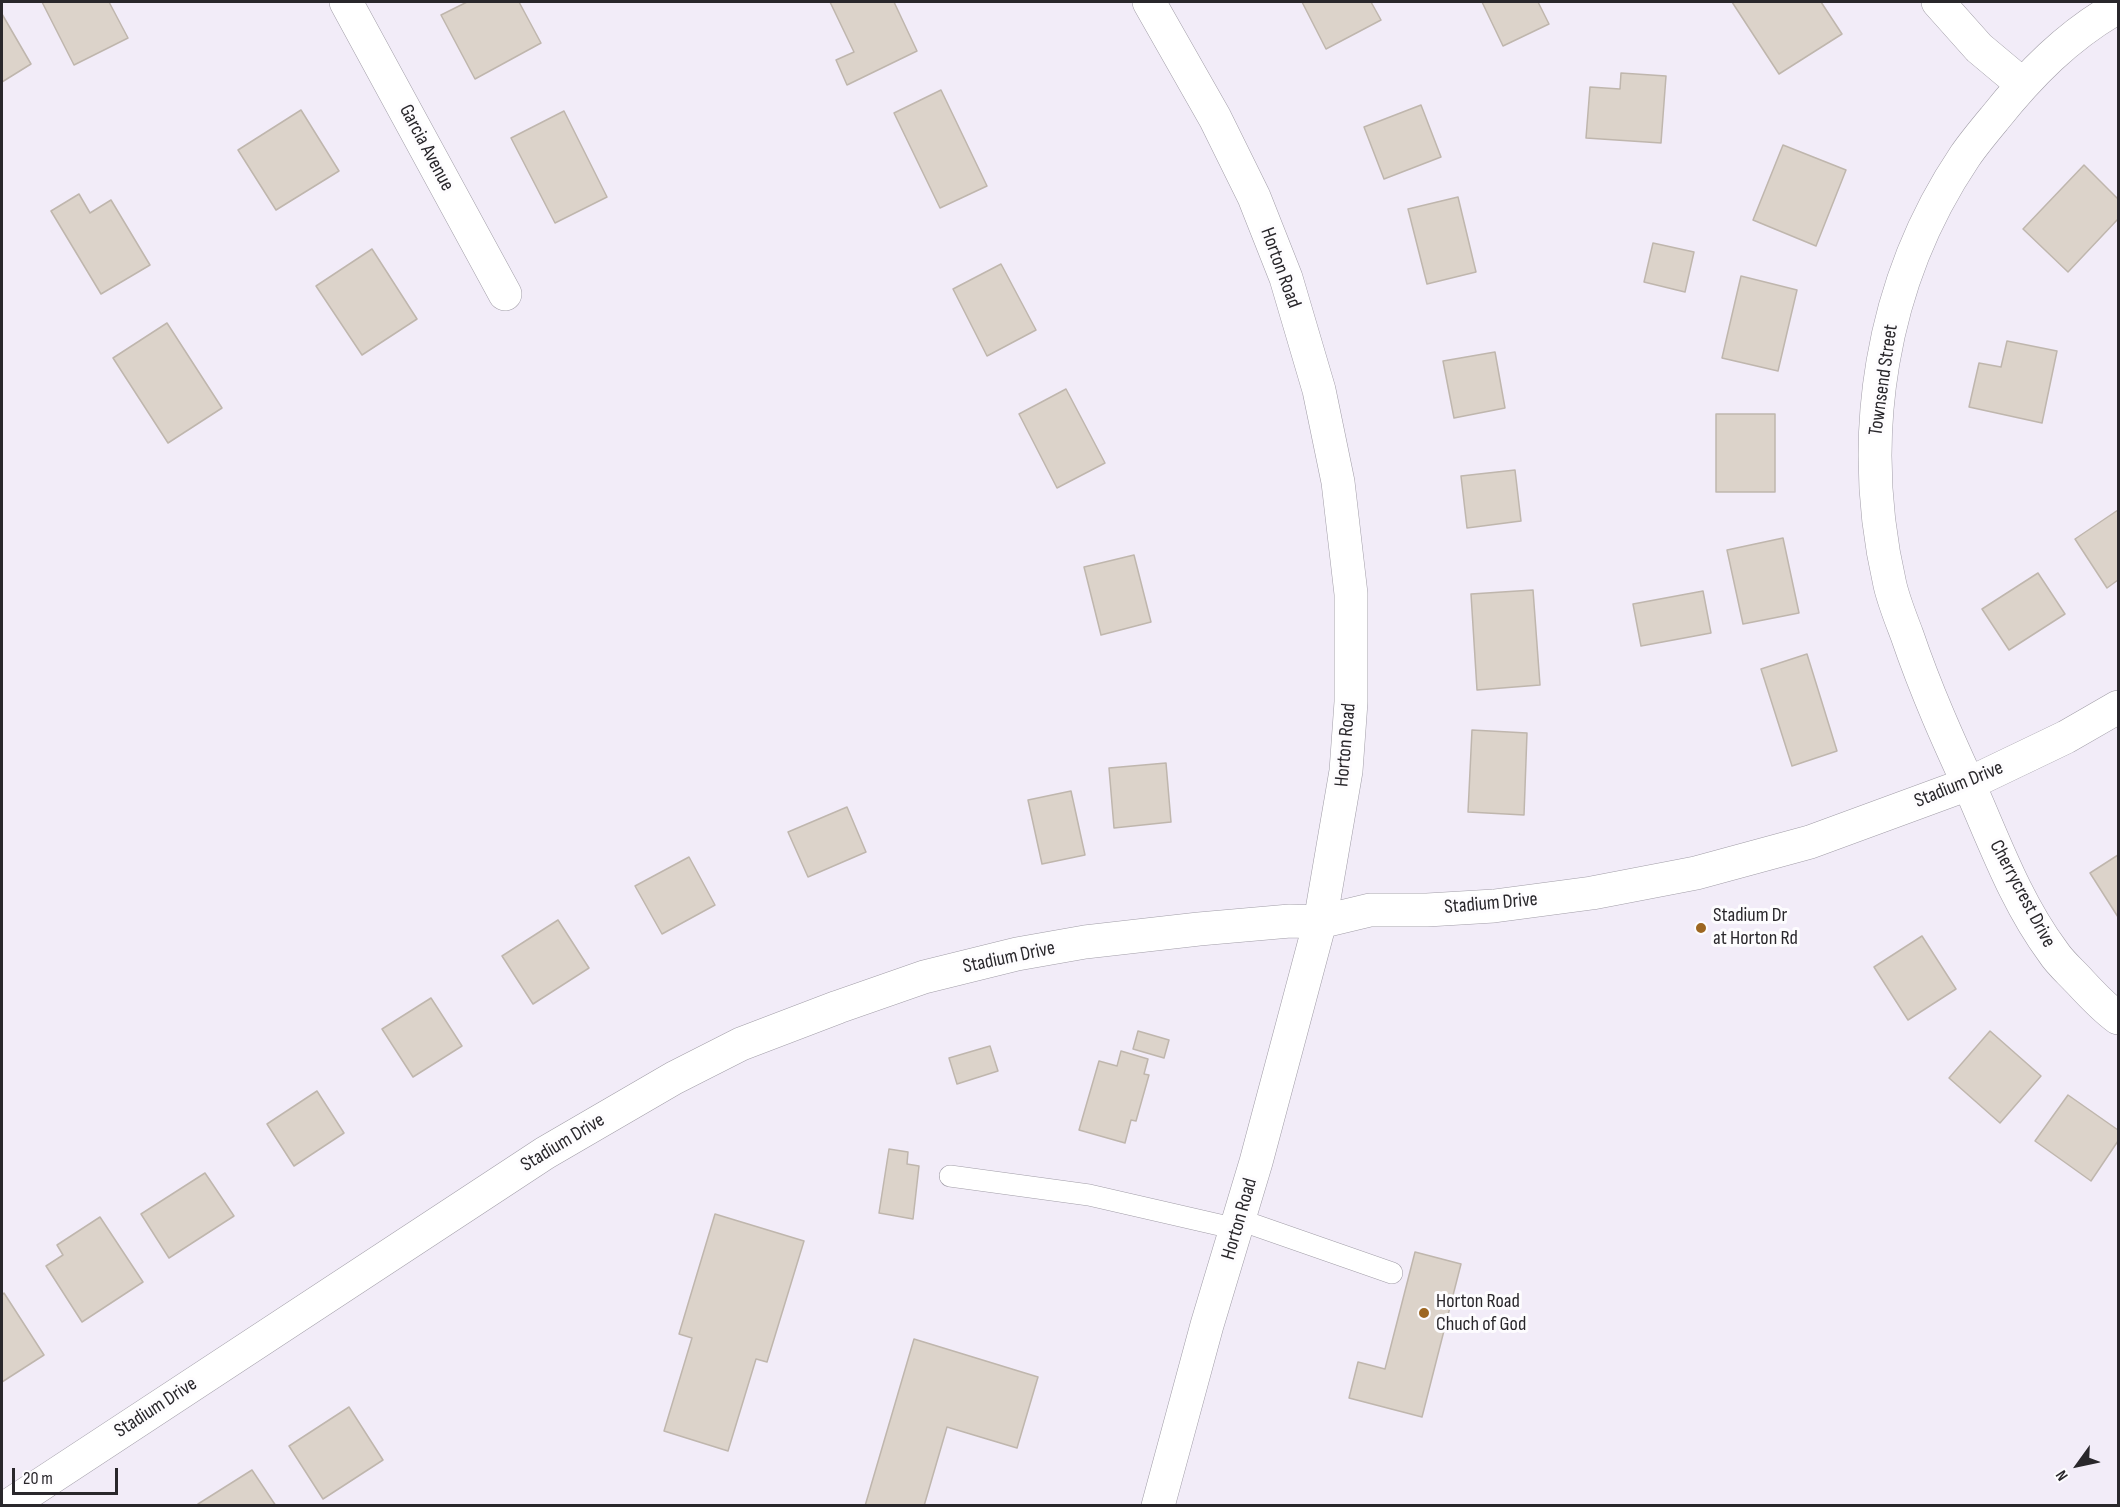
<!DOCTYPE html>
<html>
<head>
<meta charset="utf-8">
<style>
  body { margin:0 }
  #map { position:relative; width:2120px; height:1507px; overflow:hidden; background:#f2ecf8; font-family:"Sofia Sans Condensed",sans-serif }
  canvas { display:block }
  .frame { position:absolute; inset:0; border:3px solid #29272b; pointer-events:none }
  .north { position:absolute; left:2048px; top:1435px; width:60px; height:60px; -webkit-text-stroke:4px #fdfcfe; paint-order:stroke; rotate:237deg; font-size:16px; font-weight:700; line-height:24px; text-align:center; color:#29272b }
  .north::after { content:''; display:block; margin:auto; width:21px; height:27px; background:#29272b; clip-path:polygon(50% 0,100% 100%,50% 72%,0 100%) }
  .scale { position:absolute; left:12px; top:1468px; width:106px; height:27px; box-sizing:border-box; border:3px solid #29272b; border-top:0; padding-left:8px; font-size:18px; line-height:21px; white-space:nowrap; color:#29272b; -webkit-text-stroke:4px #fdfcfe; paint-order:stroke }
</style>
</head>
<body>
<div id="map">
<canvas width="2120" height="1507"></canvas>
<div class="frame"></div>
<div class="north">N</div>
<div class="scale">20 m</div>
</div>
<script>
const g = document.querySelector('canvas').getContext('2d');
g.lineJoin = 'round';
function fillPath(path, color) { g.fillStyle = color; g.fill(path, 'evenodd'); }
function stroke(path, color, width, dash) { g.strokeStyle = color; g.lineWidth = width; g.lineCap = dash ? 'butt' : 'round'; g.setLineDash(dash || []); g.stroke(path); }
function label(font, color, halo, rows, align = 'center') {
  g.font = font + ' "Sofia Sans Condensed",sans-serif'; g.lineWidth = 6; g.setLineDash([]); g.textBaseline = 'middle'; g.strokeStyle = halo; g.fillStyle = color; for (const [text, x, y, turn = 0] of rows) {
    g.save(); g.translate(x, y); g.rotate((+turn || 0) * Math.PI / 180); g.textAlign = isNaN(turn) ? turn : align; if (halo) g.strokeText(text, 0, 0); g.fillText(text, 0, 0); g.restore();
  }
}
const building = new Path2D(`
  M42 2H109L128 38 74 65Z
  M467 2H519L541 43 475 79 441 15Z
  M830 2H894L917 51 847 85 836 60 854 52Z
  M1302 2H1371L1381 20 1326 49Z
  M1482 2H1538L1549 24 1503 46Z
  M1732 2H1821L1842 34 1779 74Z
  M2 14 31 64 2 82Z
  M1621 73 1666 76 1661 143 1586 138 1590 87 1620 89Z
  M941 90 987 186 940 208 894 113Z
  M1421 105 1441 157 1384 179 1364 127Z
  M301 110 339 171 276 210 238 150Z
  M564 111 607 197 555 223 511 138Z
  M1783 145 1846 170 1816 246 1753 220Z
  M2084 165 2118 199V219L2068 272 2023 229Z
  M79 194 90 213 111 200 150 265 101 294 51 211Z
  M1458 197 1476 272 1427 284 1408 209Z
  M1653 243 1694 252 1685 292 1644 282Z
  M372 249 417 319 362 355 316 286Z
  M1001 264 1036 330 987 356 953 289Z
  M1741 276 1797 290 1778 371 1722 358Z
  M167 323 222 408 168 443 113 358Z
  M2007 341 2057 351 2042 423 1969 407 1979 363 2001 367Z
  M1495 352 1505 408 1454 418 1443 361Z
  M1066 389 1105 463 1057 488 1019 414Z
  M1716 414H1775V492H1716Z
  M1515 470 1521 521 1467 528 1461 476Z
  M2118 510V580L2107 588 2075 539Z
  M1783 538 1799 613 1743 624 1727 550Z
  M1134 555 1151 622 1101 635 1084 567Z
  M2038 573 2065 614 2009 650 1982 609Z
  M1533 590 1540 685 1477 690 1471 594Z
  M1703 591 1711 633 1641 646 1633 604Z
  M1807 654 1837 751 1792 766 1761 669Z
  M1472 730 1527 733 1524 815 1468 812Z
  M1166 763 1171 822 1114 828 1109 768Z
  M1071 791 1085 855 1042 864 1028 800Z
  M847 807 866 852 808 877 788 832Z
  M2118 855V917L2090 873Z
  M689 857 715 905 662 934 635 886Z
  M558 920 589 968 533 1004 502 956Z
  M1922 936 1956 989 1908 1020 1874 967Z
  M431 998 462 1046 413 1077 382 1029Z
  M1138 1031 1169 1040 1164 1058 1133 1049Z
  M1990 1031 2041 1076 2000 1123 1949 1078Z
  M990 1046 998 1071 957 1084 949 1058Z
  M1121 1051 1148 1059 1144 1074 1149 1075 1136 1121 1131 1120 1125 1143 1079 1130 1099 1061 1117 1066Z
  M317 1091 344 1133 294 1166 267 1124Z
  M2068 1095 2118 1130V1141L2091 1181 2035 1141Z
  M889 1149 908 1152 907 1164 919 1166 913 1219 879 1213Z
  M205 1173 234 1216 169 1258 141 1214Z
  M715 1214 804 1241 767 1362 756 1359 728 1451 664 1431 692 1338 679 1334Z
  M100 1217 143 1282 82 1322 46 1266 63 1255 57 1245Z
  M1415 1252 1461 1264 1422 1417 1349 1398 1358 1362 1385 1369Z
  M4 1293 44 1355 2 1382V1295Z
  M914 1339 1038 1377 1017 1448 947 1427 924 1506H865Z
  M349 1407 383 1460 323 1499 289 1446Z
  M252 1470 276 1506H199L198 1504Z`);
const service = new Path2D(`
  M950 1176 1089 1195 1237 1229
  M1240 1220 1392 1273`);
const minor = new Path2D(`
  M346 2 505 294
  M1938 2 1979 48 2022 84
  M2118 7C2068 35 2029 75 1994 119 1984 131 1974 143 1965 156 1880 282 1856 438 1890 585 1894 602 1901 619 1907 635 1926 691 1949 742 1974 796 1997 849 2018 905 2053 952 2060 963 2071 972 2080 982 2092 995 2104 1008 2118 1018
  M8 1506 545 1153 674 1078 741 1044 838 1007 924 977 1017 954 1085 942 1199 929 1290 921 1320 922`);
const tertiary = new Path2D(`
  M1149 2 1215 118 1254 197 1286 278 1319 390 1338 482 1351 594V702L1346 771 1320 922 1256 1162 1207 1325 1158 1506
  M1320 922 1370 910H1427L1494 906 1592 893 1696 873 1810 842 1968 784 2066 737 2118 707`);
const markers = [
  [1701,928,6,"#9d6621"],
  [1424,1313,6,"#9d6621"]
];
const streetNames = [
  ["Garcia Avenue",426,148,62],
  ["Horton Road",1280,268,70],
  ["Townsend Street",1884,380,-82],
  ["Horton Road",1346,745,-85],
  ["Stadium Drive",1959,785,-22],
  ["Cherrycrest Drive",2022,894,62],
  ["Stadium Drive",1491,904,-5],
  ["Stadium Drive",1009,958,-12],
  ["Stadium Drive",563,1143,-31],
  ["Horton Road",1240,1219,-74],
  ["Stadium Drive",156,1408,-33]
];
const poiNames = [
  ["Stadium Dr",1713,916],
  ["at Horton Rd",1713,939],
  ["Horton Road",1436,1302],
  ["Chuch of God",1436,1325]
];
fillPath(building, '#dcd3ca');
stroke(building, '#bfb6ad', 1.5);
stroke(service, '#a19da7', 22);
stroke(minor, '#a19da7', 34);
stroke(tertiary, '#a19da7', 34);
stroke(service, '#fff', 21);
stroke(minor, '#fff', 33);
stroke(tertiary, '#fff', 33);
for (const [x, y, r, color] of markers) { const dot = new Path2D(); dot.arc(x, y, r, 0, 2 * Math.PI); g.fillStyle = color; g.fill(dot); stroke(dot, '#fdfcfe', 2); }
label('20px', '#29272b', '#fdfcfe', streetNames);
label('20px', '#29272b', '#fdfcfe', poiNames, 'left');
</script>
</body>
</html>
